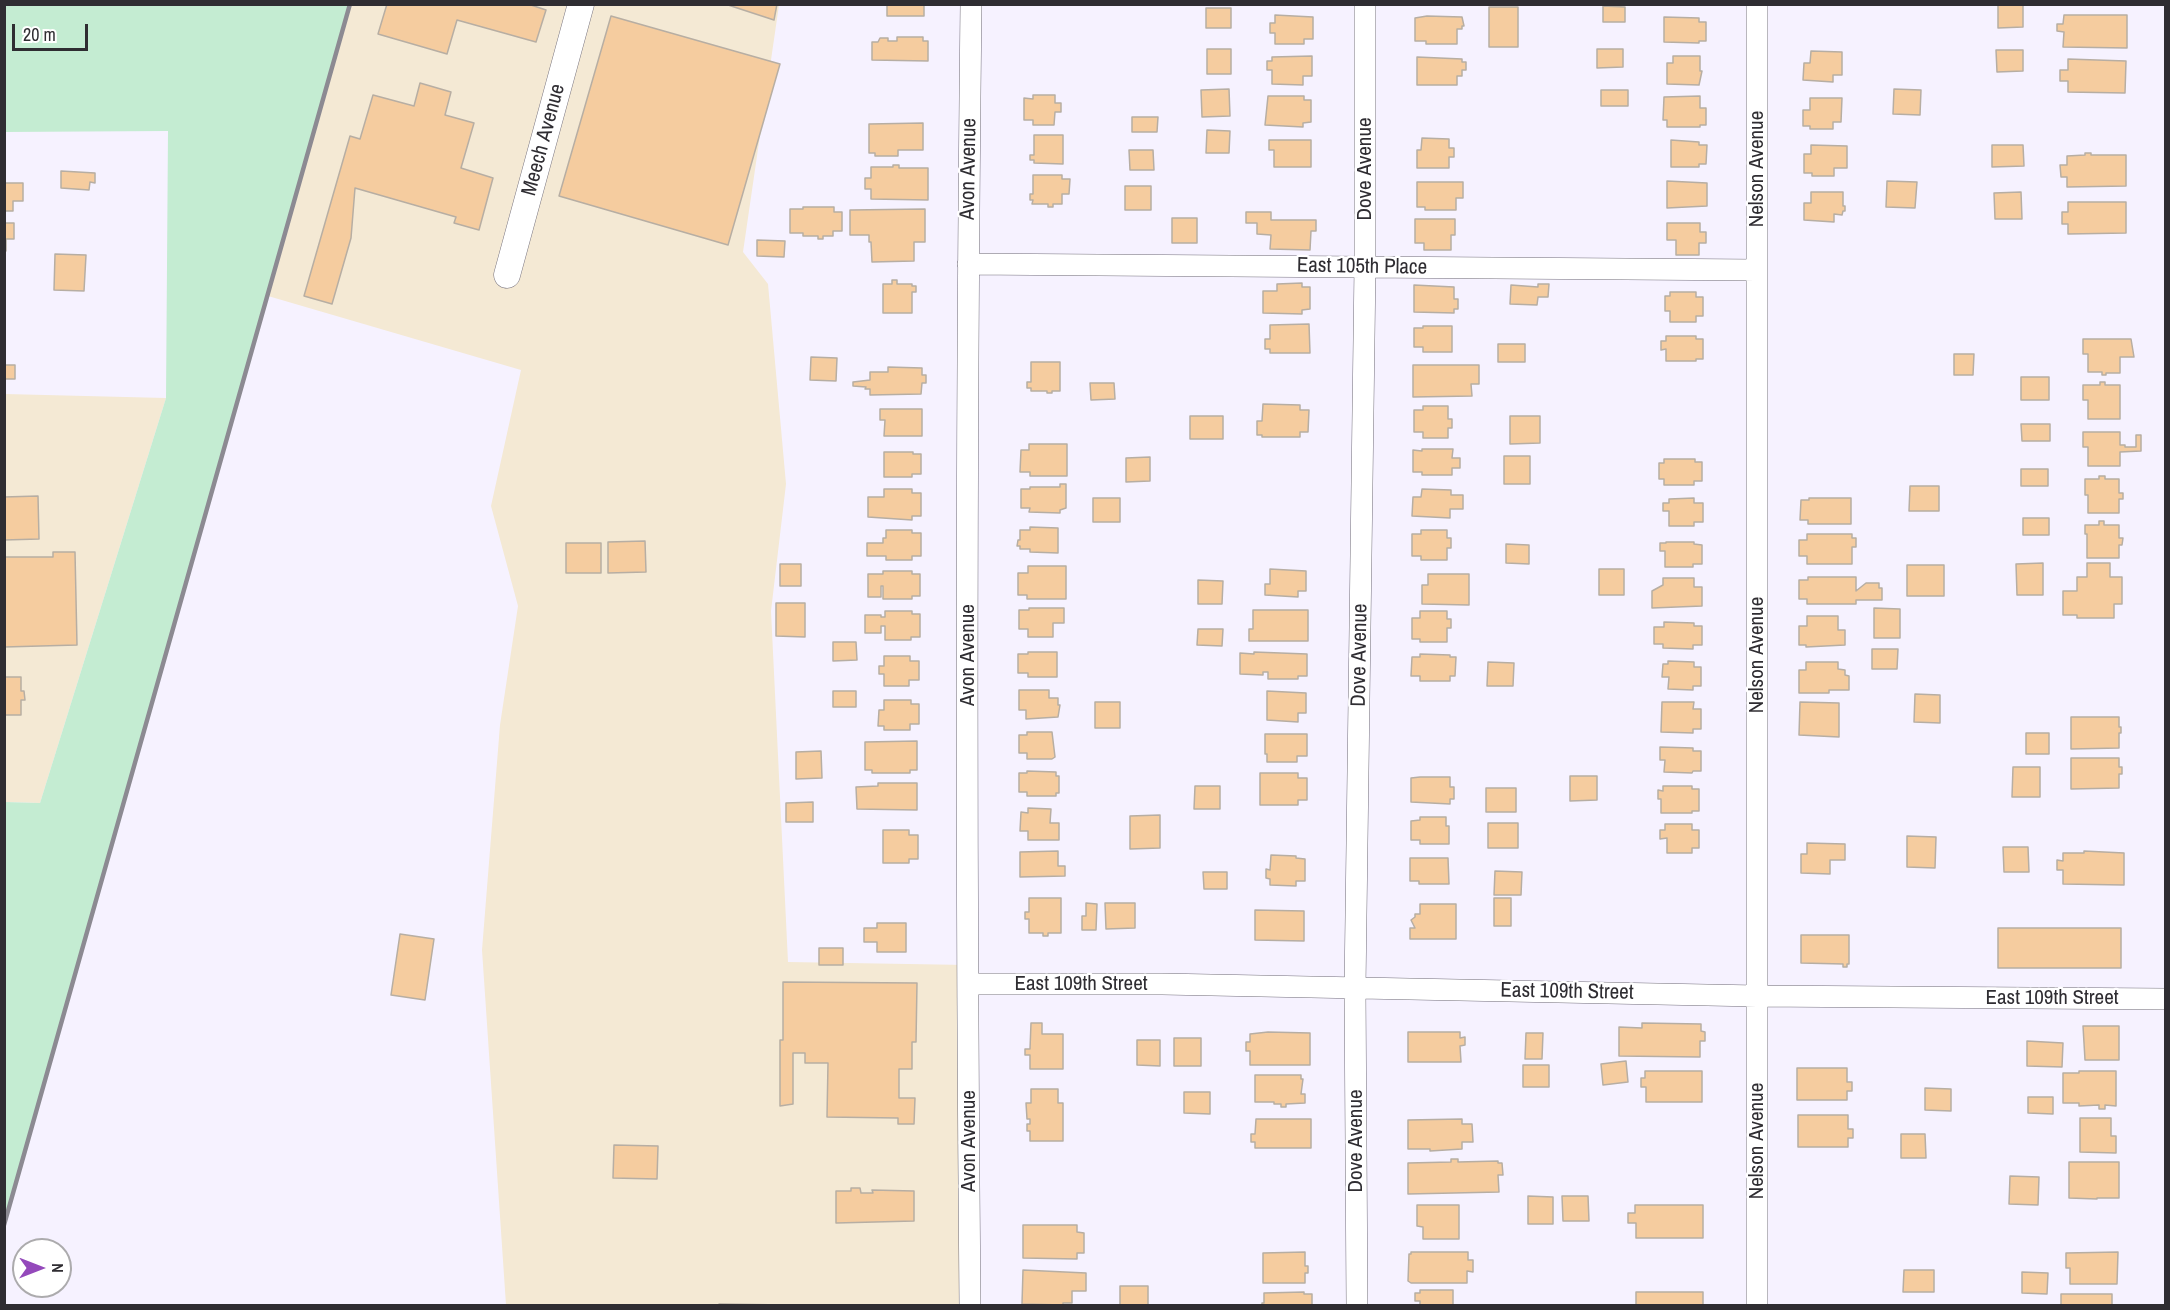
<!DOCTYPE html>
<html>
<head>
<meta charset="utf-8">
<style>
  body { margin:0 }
  #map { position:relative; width:2170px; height:1310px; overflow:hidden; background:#f6f2ff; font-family:"Archivo Narrow",sans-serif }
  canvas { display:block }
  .frame { position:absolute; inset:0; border:6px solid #2f2d32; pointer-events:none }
  .north { position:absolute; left:12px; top:1238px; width:60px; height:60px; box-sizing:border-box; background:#fff; border:2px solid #acabad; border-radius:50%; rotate:90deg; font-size:16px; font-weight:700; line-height:24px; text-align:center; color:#2f2d32 }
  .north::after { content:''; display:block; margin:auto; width:21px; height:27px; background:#9449bb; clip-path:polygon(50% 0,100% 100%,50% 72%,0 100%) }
  .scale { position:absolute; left:12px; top:24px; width:76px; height:27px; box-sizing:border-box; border:3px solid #2f2d32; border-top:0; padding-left:8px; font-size:18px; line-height:21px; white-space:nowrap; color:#2f2d32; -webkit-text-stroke:4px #fff; paint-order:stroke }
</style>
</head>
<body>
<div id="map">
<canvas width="2170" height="1310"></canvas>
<div class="frame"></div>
<div class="north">N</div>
<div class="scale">20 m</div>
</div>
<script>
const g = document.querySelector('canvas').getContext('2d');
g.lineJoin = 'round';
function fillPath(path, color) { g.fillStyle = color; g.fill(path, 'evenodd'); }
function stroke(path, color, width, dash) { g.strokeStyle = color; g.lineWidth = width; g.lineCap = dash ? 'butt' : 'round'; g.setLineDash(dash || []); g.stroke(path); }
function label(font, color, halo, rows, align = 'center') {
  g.font = font + ' "Archivo Narrow",sans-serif'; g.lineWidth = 4.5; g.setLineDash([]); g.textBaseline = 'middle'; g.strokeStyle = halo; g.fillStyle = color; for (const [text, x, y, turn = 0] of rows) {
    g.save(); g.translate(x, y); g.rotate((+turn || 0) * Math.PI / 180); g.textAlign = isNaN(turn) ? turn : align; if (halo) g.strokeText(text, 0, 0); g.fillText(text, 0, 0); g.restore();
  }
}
const industrial = new Path2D(`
  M350 5H779L743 252 768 284 786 484 771 611 788 962 968 965 970 1305H506L482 950 500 725 518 606 491 506 521 370 268 296Z
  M5 394 166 398 40 803 5 802Z`);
const green = new Path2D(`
  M5 4 348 5 268 296 5 1225V802L40 803 166 398 168 131 5 132Z`);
const building = new Path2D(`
  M387 4H528L546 10 536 42 457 20 447 54 378 34Z
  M725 4H777L774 20Z
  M887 4H924V16H887Z
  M1998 4H2023V27L1998 28Z
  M1603 6 1625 7V22H1603Z
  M1489 7H1518V47H1489Z
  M1206 8H1231V28H1206Z
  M1275 15 1313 17V39H1304V44H1275V33H1270V23H1275Z
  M2064 15H2127V48L2063 47 2064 32 2057 31V24H2063Z
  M611 16 780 64 728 245 559 196Z
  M1427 16 1462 17 1464 26H1462V29H1457V44H1426V41H1415V18Z
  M1664 17 1699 18V22H1706V41H1699V43L1664 42Z
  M897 37H923V41H928V61L872 60V42H878L880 38H888V41H897Z
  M1207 49H1231V74H1207Z
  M1597 49H1623V67L1597 68Z
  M1996 50H2023V71L1997 72Z
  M1811 51 1842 52V75H1833V82L1803 80 1804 63H1810Z
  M1312 56V76H1303V85L1272 84V70H1267V61H1272V57Z
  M1673 56H1700V71H1702L1699 85 1667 84V63H1673Z
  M1417 57 1462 59V62H1466V70H1462V76H1457V85H1417Z
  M2068 59 2126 61 2125 93 2068 92V81H2060V70H2068Z
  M420 83 451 92 445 115 474 123 461 168 493 178 479 230 454 223 456 217 355 188 351 238 332 304 304 296 350 136 360 139 373 95 414 106Z
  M1229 89 1230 116 1202 117 1201 90Z
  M1894 89 1921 90 1920 115 1893 114Z
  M1601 90H1628V106H1601Z
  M1033 95H1055V103H1061V112H1055L1054 125H1033V120H1024V98L1033 99Z
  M1268 96H1304V100H1311V122L1303 123V127L1265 125Z
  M1700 96V108H1706V125H1700V127H1667V120H1663L1664 97Z
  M1810 98H1842L1841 122H1833V129H1810V126H1803V110H1810Z
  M1132 117H1158L1157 132H1132Z
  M923 123V150H898V156H875V153H869V124Z
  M1207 130 1230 131 1229 153H1206Z
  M1034 135H1063V164L1034 163V160H1030V155H1034Z
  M1422 138 1449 139V148H1454V157H1449V168H1417V150H1421Z
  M1269 140H1311V167H1274V150H1269Z
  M1671 140 1699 142V145H1707L1706 164H1699V167H1671Z
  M1811 145 1847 146V168H1834V176H1812V173H1804V154H1811Z
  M1992 145H2023L2024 166 1992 167Z
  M1129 150H1153L1154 170H1130Z
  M2085 153H2091V155H2126V186L2067 187V177H2061L2060 165H2067V156L2085 155Z
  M893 165H899V168H928V200L871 199V189H865V178H871V167H893Z
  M61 171 95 173V183L90 182 89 190 61 188Z
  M1033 175H1062V179H1070L1069 194H1062V204H1053V207H1048V204H1032L1033 200H1030V194H1033Z
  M1667 181 1707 183V206L1667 208Z
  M1887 181 1917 182 1915 208 1886 207Z
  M1417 182H1463V198H1456V210H1425V207H1417Z
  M4 183H23V201H13V211H4Z
  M1125 186H1151V210H1125Z
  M1811 192H1843V206H1845V211H1843L1842 215 1834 214V222L1804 220V203H1811Z
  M2021 192 2022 219H1995L1994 193Z
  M2068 202H2126V233L2068 234V224H2062V212H2068Z
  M803 207H834V212H842V231H833V236H823V239H818V236H803V233H790V209H803Z
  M925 209V242H914V261L872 262 871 242H869V235H850V210Z
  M1246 212H1271V220H1316V231H1311L1310 250 1270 249 1271 235 1257 234V223H1246Z
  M1172 218H1197V243H1172Z
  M1415 219H1455V235H1451V250H1424V243H1415Z
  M4 223H14V239H6V251Z
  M1667 223H1700V232H1706V243H1699V255H1676V240H1667Z
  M757 240 785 241 784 257 757 256Z
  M55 254 86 255 84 291 54 290Z
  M892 280H897V284H912V286H916V292H912V313H883V284H892Z
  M1302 283V287H1310V309L1302 310V314L1263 313V291H1277V284Z
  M1538 284H1549L1548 297H1538L1537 305 1510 304 1511 285 1538 287Z
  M1414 285 1454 287V299H1458V309H1454V313L1414 312Z
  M1670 292H1696V297H1703V316H1696V322H1670V311H1665V296H1670Z
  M1309 324 1310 353H1270V349H1265V339H1270V325Z
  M1423 326H1452V352H1423V347H1414V328H1423Z
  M1666 336H1696V339H1703V359H1696V361H1666V349L1661 350V341H1666Z
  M2083 339H2131L2134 357H2120V373H2106V375H2102V372H2088V354H2083Z
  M1498 344H1525V362H1498Z
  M1954 354H1974L1973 375H1954Z
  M811 357 837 358 836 381 810 380Z
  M1031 362H1060V391H1052V393H1047V391H1031V388H1027V382H1031Z
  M4 365H15V379H4Z
  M1413 365H1479V384H1471L1472 396 1413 397Z
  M888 367 922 368V375H926V383H922L921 394 870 395V389H865L866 387 853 386V382L870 380V372H888Z
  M2021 377H2049V400H2021Z
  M2100 382H2105V385H2120V419H2088V400H2083V385H2100Z
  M1090 383H1114L1115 399 1091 400Z
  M1263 404 1300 405V410H1309L1308 432H1300V437H1262V435H1257V421H1262Z
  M1423 406H1448V419H1452V428H1448V438H1423V432H1414V410H1423Z
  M880 409H922V436H884L885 420H880Z
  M1190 416H1223V439H1190Z
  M1510 416H1540V443L1510 444Z
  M2021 424H2050V441H2022Z
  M2083 432H2120V445H2125V447H2136V435H2141V451L2120 452V466H2088V447H2083Z
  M1029 444H1067V476H1030V472H1020L1021 450H1029Z
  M1422 449H1453L1452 458H1460V468H1452V475H1422V472H1413V450L1422 451Z
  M884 452H913V454H921V474H912V477H884Z
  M1504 456H1530V484H1504Z
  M1150 457V481L1126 482V458Z
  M1664 459H1695V462H1702V481H1694V485H1664V479H1659V463H1664Z
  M2021 469H2048V486H2021Z
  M2099 476H2105V479H2119V493H2123V499H2119V513H2088V495H2085V479H2099Z
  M1060 484H1066V508L1060 510V513L1029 512 1030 508H1021V489H1030V487H1060Z
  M1910 486H1939V511H1909Z
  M884 489H912V493H921V516H912V520L868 517V497H884Z
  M1422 489 1451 490V495H1463V509H1450V518L1412 516 1413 497H1421Z
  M38 496 39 539 4 540V497Z
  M1093 498H1120V522H1093Z
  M1694 498V503H1703V522H1694V526H1669V511H1663V503H1669V499Z
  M1809 498H1851V524H1808V520H1800L1801 500H1809Z
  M2023 518H2049V535H2023Z
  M2099 521H2104V525H2119V538H2123L2122 545H2119V558H2087V534H2085V525H2099Z
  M1030 527 1058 528V553L1030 552V549H1020V546H1017L1018 540H1020V530H1030Z
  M886 530H912V533H921V556H912V560H886V556H867V543H883V538H886Z
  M1421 530H1447V538H1451V548H1447V560H1421V556H1412V534H1421Z
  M1807 534H1852V538H1856V547H1852V564H1807V556H1799V540H1807Z
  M645 541 646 572 608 573V542Z
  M1666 542H1694V544L1702 545V564H1693V567H1665V551H1660V543H1666Z
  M566 543H601V573H566Z
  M1506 544 1529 545V564L1506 563Z
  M53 552H75L77 645 4 647V557H53Z
  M2043 563V595H2017L2016 564Z
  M2087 563H2110V577H2122V604H2114V618H2077V615H2063V591H2077V577H2087Z
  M780 564H801V586H780Z
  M1907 565H1944V596H1907Z
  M1028 566H1066V599H1027V595H1018V573H1028Z
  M1270 569 1306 571V591H1298V597L1265 595V584H1270Z
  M1599 569H1624V595H1599Z
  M883 571H912V574H920V596H912V599H883V586H881V597H868V574H883Z
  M1428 574H1469V605L1422 604V585H1428Z
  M1808 577H1856V591L1866 583H1879V588H1882V600H1856V604H1807V599H1799V580H1808Z
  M1663 578H1694V587H1702V606L1652 608V591L1663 585Z
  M1198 580 1223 581 1222 604H1198Z
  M776 603H805V637L776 636Z
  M1029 608H1064V623H1053V637H1028V629H1019V610H1029Z
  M1874 608 1900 609V638H1874Z
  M1253 610H1308V641H1249V629H1253Z
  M885 611H912V614H920V637H911V640H885V626H881V633H865V615H881V617H885Z
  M1420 611H1447V619H1451V628H1447V642H1420V639H1412V618H1420Z
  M1807 616H1838V630H1845V645L1806 647V645H1799V626H1807Z
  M1664 622 1694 623V626H1702V645H1693V649L1663 648V644H1654V627H1664Z
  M1198 629H1223L1222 646 1197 645Z
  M833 642H856L857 660 833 661Z
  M1872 649H1898L1897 669H1872Z
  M1028 652H1057V677H1028V673H1018V654H1028Z
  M1254 652 1307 654V676H1298V679H1268V672H1263V675L1240 674V653L1254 654Z
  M1420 654 1450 655V657H1456L1455 676H1450V681H1420V676H1411L1412 657H1420Z
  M884 656H910V661H919V680H909V686H884V674H879V666H884Z
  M1668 661 1694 662V667H1701V686H1693V690L1668 689 1669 677H1662L1663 664H1668Z
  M1488 662 1514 663 1513 686H1487Z
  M1806 662H1838V669L1845 670V675L1849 676V690H1829V693H1799V670H1806Z
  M4 677H21V691H24L25 700H21V715H4Z
  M1019 690H1049V698H1058V705H1060L1058 717 1026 719V710H1019Z
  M833 691H856V707H833Z
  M1267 691 1306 693V713H1298V722L1267 720Z
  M1915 694 1940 695V723L1914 722Z
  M884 700H911V704H919V724H910V730H884V726H878L879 710H884Z
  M1095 702H1120V728H1095Z
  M1662 702H1694L1693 709H1701V729H1693V733L1661 732Z
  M1800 702 1839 703V737L1799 735Z
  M2071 717H2119V727H2121V733H2119V748L2071 749Z
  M1027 732H1052L1055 757 1052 759H1027V753H1019V735H1027Z
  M2026 733H2049V754H2026Z
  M1265 734H1307V756H1297V762H1267V754H1265Z
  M917 741V770H910V773H872V770H865V742Z
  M1660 747 1693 748V751H1701V771H1693L1692 773 1664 772 1665 760H1660Z
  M821 751 822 778 796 779V752Z
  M2071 758H2119V767H2122V774H2119V788L2071 789Z
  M2013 767H2040V797H2012Z
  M1027 771 1056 772V776H1059V793H1056V796H1027V792H1019V773H1027Z
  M1260 773H1298V778H1307V800H1298V805H1260Z
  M1570 776H1597V800L1570 801Z
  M1420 777H1450V787H1454V799H1450V804L1411 802V778Z
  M878 783H917V810L857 809 856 787 878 786Z
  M1195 786H1220V809H1194Z
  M1663 786H1692V789H1699V811H1692V813H1661V799H1658V790L1663 791Z
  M1486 788H1516V812H1486Z
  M813 802V822H786V803Z
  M1028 808 1051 809 1050 823H1059V840H1028V831H1020L1021 812 1028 813Z
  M1160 815V848L1130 849V816Z
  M1420 817H1446V826H1449V844H1420V840H1411V821L1420 820Z
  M1488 823H1518V848H1488Z
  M1665 824H1692V830H1699V848H1692V853H1667V838L1660 839V830H1665Z
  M883 830H909V835H918V859H909V863H883Z
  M1907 836 1936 837 1935 868 1907 867Z
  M1807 843 1845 844V860H1830V874L1801 873V854H1807Z
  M2003 847H2028L2029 872H2004Z
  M1058 851V866H1065V876L1020 877V852Z
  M2084 851 2124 853V885L2063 884V870H2057V860L2063 861V853H2084Z
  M1271 855 1296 856V858L1305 859V881H1296V886L1270 885V879L1266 878V869L1270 870Z
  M1410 858H1448L1449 884H1419V881H1410Z
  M1495 871 1522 872 1521 895H1494Z
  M1203 872H1227V889H1204Z
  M1029 898H1061V933H1048V936H1043V933H1029V919H1025V912H1029Z
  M1494 898H1511V926H1494Z
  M1086 903 1097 904 1096 930H1082V916H1086Z
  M1105 903H1135V928L1106 929Z
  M1420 904H1456V939H1410V928H1415L1411 920 1415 917V914H1420Z
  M1255 910 1304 911V941L1255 940Z
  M877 923H906V952H877V942H864V928H877Z
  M1998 928H2121V968H1998Z
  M400 934 434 939 425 1000 391 995Z
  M1801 935H1849V964H1847V967H1843V964L1801 963Z
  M819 948H843V965H819Z
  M783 982 917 983 916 1042H912V1069H899V1098H915L914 1124H898V1118L827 1117 828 1063H805V1053H793V1104L780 1106V1040H783Z
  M1031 1023H1042V1034H1063V1069H1030V1055H1025V1049H1030Z
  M1642 1023 1701 1024V1031L1705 1032V1041H1700V1057L1619 1056V1027L1642 1028Z
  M2083 1026H2119V1060H2085Z
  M1268 1032 1310 1033V1065H1250V1051H1246V1042H1250V1034Z
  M1408 1032H1460V1038L1465 1037V1045L1460 1046 1461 1062H1408Z
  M1526 1033H1543L1542 1059H1525Z
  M1174 1038H1201V1066H1174Z
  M1137 1040H1160V1066L1137 1065Z
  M2027 1041 2063 1043 2062 1067 2027 1066Z
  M1626 1061 1628 1082 1603 1085 1601 1064Z
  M1523 1065H1549V1087H1523Z
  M1797 1068H1847V1082H1852V1091H1847V1100H1797Z
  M1645 1071H1702V1102H1646V1087H1641V1078H1645Z
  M2079 1071H2116V1106L2105 1105V1109H2099V1105L2079 1106V1103H2063V1073H2079Z
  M1255 1075H1301V1079H1303L1301 1094H1305V1103L1286 1104V1107H1281V1104H1274V1102H1255Z
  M1925 1088 1951 1089V1111L1925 1110Z
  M1031 1089H1058V1103H1063V1141H1030V1131H1027V1124H1030V1119H1027L1026 1103H1031Z
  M1184 1092H1210V1114L1184 1113Z
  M2028 1097H2053V1114L2028 1113Z
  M1798 1115H1848V1129H1853V1138H1848V1147H1798Z
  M2080 1118H2111V1136H2116V1153L2080 1152Z
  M1256 1119H1311V1148H1255V1142H1251V1134H1255Z
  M1462 1119V1124H1472L1473 1142H1462V1149L1430 1151V1149H1408V1120Z
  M1901 1134H1925L1926 1158H1901Z
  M614 1145 658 1146 657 1179 613 1178Z
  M1451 1159H1458V1162L1498 1161V1163H1502L1503 1175H1498L1499 1192 1408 1194V1163L1451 1162Z
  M2069 1162H2119V1198H2097V1199L2069 1198Z
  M2010 1176 2039 1177 2038 1205 2009 1204Z
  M851 1188H860L861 1193H873L872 1190 914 1191V1221L836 1223V1191H851Z
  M1528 1196 1553 1197V1224H1528Z
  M1562 1196H1588L1589 1221H1563Z
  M1417 1205H1459V1239H1423V1227L1417 1226Z
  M1635 1205H1703V1238H1636V1223H1628V1213H1635Z
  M1023 1225H1077V1232L1084 1233V1253H1077V1259L1023 1258Z
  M1305 1252V1266H1308V1273H1305V1283H1263V1253Z
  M1411 1252H1468V1260H1473V1272L1467 1271V1283H1411L1408 1281 1409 1254H1411Z
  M2118 1252 2117 1284H2070V1268H2066V1253Z
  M1023 1270 1086 1273V1291H1072V1303H1063V1305L1022 1304Z
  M1904 1270H1934V1292H1903Z
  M2022 1272 2048 1273 2047 1294 2022 1293Z
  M1120 1286H1148V1306H1120Z
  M1420 1290H1453V1306H1420V1301H1415V1293H1420Z
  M1304 1292V1294H1312V1306H1262V1303H1264V1293Z
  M1636 1292H1703V1306H1636Z
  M2061 1294H2112V1306H2061Z
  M719 1304 852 1306H719Z`);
const minor = new Path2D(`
  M1757 4V1306
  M968 264 1757 270
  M968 984H1162L1757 996 2166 999
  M970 1306C966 872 966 438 971 4
  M1357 1306 1355 987 1365 267V4`);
const tertiary = new Path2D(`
  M507 275 581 4`);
const rail = new Path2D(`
  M4 1225 350 4`);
const streetNames = [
  ["Meech Avenue",544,140,-75],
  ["Avon Avenue",969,169,-89],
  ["Dove Avenue",1365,169,-90],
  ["Nelson Avenue",1757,169,-90],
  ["East 105th Place",1362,267,1],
  ["Avon Avenue",968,655,-90],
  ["Dove Avenue",1360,655,-89],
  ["Nelson Avenue",1757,655,-90],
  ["East 109th Street",1081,984],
  ["East 109th Street",1567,992,1],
  ["East 109th Street",2052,998],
  ["Avon Avenue",969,1141,-90],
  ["Dove Avenue",1356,1141,-90],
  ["Nelson Avenue",1757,1141,-90]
];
fillPath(industrial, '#f4e9d4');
fillPath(green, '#c4ecd2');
fillPath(building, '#f5cc9f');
stroke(building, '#b7aea3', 1.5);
stroke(minor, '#736f7b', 22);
stroke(tertiary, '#736f7b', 27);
stroke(minor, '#fff', 21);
stroke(tertiary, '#fff', 26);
stroke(rail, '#8c8a92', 4.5);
label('21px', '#2f2d32', '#fff', streetNames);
</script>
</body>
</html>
